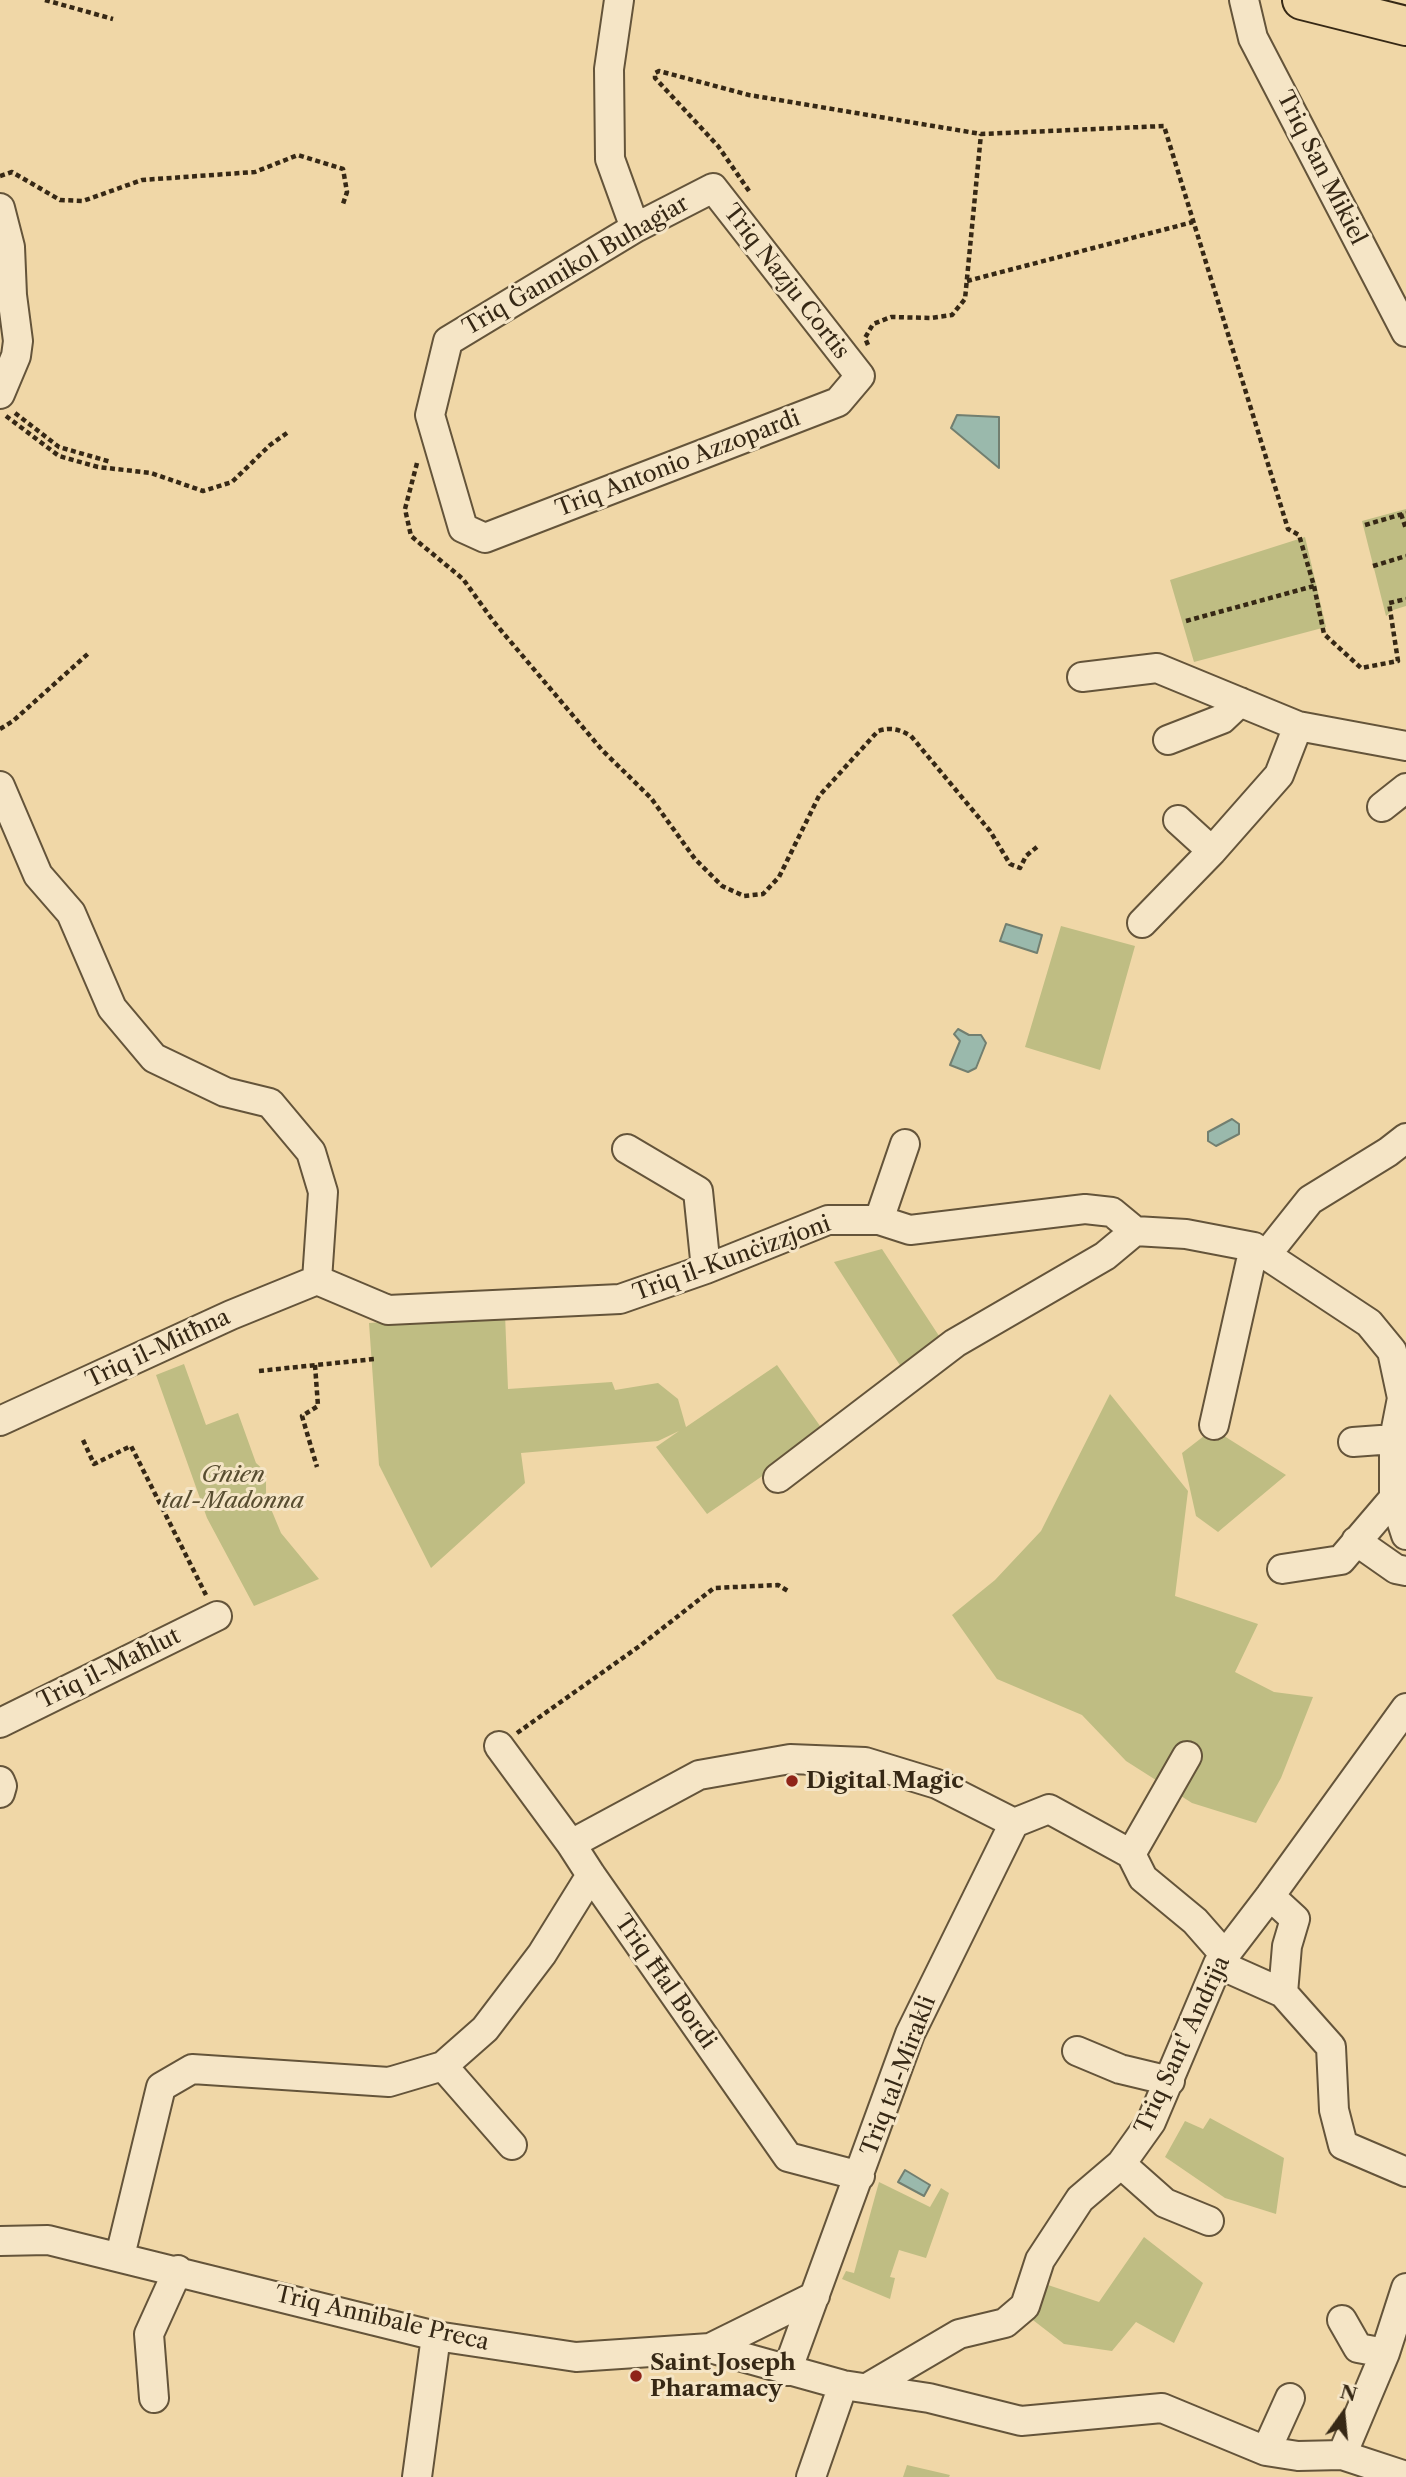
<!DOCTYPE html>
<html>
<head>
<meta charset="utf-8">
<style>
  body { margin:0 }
  #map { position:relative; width:1406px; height:2477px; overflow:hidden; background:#f0d7a7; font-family:"Libre Caslon Text",serif }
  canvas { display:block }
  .north { position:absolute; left:1308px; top:2379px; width:70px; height:70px; -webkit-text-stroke:5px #f5e5c6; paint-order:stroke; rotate:15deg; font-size:19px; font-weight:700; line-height:28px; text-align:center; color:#362815 }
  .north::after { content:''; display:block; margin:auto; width:24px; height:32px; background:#362815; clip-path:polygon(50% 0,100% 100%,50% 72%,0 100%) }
</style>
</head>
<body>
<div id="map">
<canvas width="1406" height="2477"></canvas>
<div class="north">N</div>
</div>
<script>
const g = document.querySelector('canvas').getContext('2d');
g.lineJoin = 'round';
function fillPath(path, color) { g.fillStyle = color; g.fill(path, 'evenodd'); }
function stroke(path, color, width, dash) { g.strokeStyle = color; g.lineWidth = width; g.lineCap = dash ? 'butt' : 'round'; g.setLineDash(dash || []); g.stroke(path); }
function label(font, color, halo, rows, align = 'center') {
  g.font = font + ' "Libre Caslon Text",serif'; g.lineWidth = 6; g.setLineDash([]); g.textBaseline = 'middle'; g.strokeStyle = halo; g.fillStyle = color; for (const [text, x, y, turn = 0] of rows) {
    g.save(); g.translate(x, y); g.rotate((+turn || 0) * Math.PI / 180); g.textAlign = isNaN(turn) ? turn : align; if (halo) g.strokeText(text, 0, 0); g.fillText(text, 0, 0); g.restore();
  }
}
const green = new Path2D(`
  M1406 509V606L1393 610 1386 616 1362 521Z
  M1305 537 1326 627 1194 662 1170 580Z
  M1061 926 1135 946 1100 1070 1025 1047Z
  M882 1249 943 1342 905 1373 834 1262Z
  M505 1314 508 1389 612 1382 615 1390 658 1383 678 1399 686 1427 777 1365 825 1433 707 1514 656 1447 679 1431 658 1441 521 1453 525 1483 431 1568 379 1465 369 1323Z
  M184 1364 206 1425 238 1413 256 1463 266 1472V1497L281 1533 319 1579 254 1606 207 1518 156 1375Z
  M1110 1394 1188 1491 1175 1596 1258 1624 1235 1672 1274 1692 1313 1697 1281 1778 1256 1823 1192 1803 1126 1761 1082 1715 997 1679 952 1615 995 1580 1041 1531Z
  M1213 1429 1286 1475 1218 1532 1196 1516 1182 1453Z
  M1210 2118 1284 2158 1276 2214 1225 2198 1165 2157 1185 2121 1203 2129Z
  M879 2182 930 2207 941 2188 949 2193 926 2258 899 2250 890 2277 895 2278 890 2299 842 2279 846 2271 854 2273Z
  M1144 2237 1203 2283 1174 2343 1136 2322 1112 2351 1064 2344 1029 2317 1048 2285 1099 2302Z
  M907 2465 950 2475 949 2477H903Z`);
const water = new Path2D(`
  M957 415 999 417V468L951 428Z
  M1006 924 1042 935 1037 953 1000 941Z
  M958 1029 969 1035H981L986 1043 976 1068 968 1072 950 1065 960 1041 954 1034Z
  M1232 1119 1239 1124V1134L1216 1146 1208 1141V1132Z
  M905 2170 930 2185 924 2196 898 2182Z`);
const path = new Path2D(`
  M45 0 113 19
  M0 176 12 172 60 200 83 201 142 180 255 172 298 155 343 169 347 192 343 204
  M749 191 718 146 655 78V73L659 71 749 95 981 134 1164 126 1288 529 1299 535 1314 586 1324 634 1361 668 1398 661 1389 603 1406 599
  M967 281 1193 222
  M868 345 865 338 873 324 891 317 931 318 952 315 965 299 981 134
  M15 413 59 447 111 462
  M6 416 59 456 98 467 151 473 203 491 232 482 270 445 287 433
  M417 463 405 509 411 536 463 579 494 622 602 750 651 798 695 859 722 886 744 896 763 894 779 877 819 796 878 731C891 727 899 729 911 736L990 831 1010 864 1020 868 1026 856 1038 846
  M1401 514 1406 529
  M1365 525 1406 513
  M1373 566 1406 556
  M1186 621 1314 586
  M0 729 13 721 90 652
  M315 1365 318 1406 302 1416 317 1467
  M259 1371 374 1359
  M83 1440 94 1464 131 1446 206 1595
  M517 1733 641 1645 714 1588 778 1585 788 1591`);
const minor = new Path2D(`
  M619 0 609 69 610 159 635 228
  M1244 0 1253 38 1406 332
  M713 188 860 376 838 402 485 538 463 528 430 415 448 341 635 228Z
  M0 208 10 247 12 295 18 341 16 356 0 394
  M1082 677 1157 668 1298 726 1406 746
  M1168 740 1222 719 1240 702
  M0 786 38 875 71 913 112 1008 154 1058 225 1092 270 1103 311 1152 323 1192 317 1280
  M1382 807 1406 788
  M1178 820 1212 851
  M1142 923 1212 851 1279 775 1298 726
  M627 1149 698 1191 706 1269
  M879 1220 905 1144
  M1267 1254 1310 1200 1388 1152 1406 1138
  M317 1280 388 1310 620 1299 706 1269 828 1220H879L910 1230 1085 1209 1112 1212 1135 1231 1186 1234 1254 1247 1369 1323 1392 1351 1402 1398 1394 1439V1498L1406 1535
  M0 1421 231 1315 317 1280
  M1214 1425 1254 1247
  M1353 1442 1394 1439
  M778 1478 955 1343 1105 1256 1135 1231
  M1356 1541 1396 1569 1406 1571
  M1282 1569 1341 1560 1394 1498 1406 1505
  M0 1723 217 1616
  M499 1746 571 1844 591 1875 788 2157 860 2176
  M0 1781 2 1786 0 1793
  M571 1844 699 1775 790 1759 865 1762 937 1784 1014 1823 1049 1809 1131 1854
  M1131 1854 1143 1878 1195 1921 1224 1954
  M1131 1854 1187 1756
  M1270 1896 1295 1919 1287 1946 1283 1993
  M1218 1964 1283 1993 1331 2047 1334 2110 1343 2145 1406 2172
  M1077 2051 1120 2069 1170 2081
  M443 2066 512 2145
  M1121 2164 1165 2203 1209 2221
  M0 2241 48 2240 436 2336 576 2357 710 2348 843 2385 929 2398 1021 2421 1162 2408 1266 2451 1298 2456 1342 2455 1406 2476
  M120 2256 161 2087 192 2069 389 2082 443 2066 485 2029 542 1954 591 1875
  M1342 2320 1358 2348 1385 2353
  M710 2348 815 2296
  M787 2371 910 2034 1014 1823
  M867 2388 959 2334 1005 2323 1025 2306 1040 2260 1080 2199 1121 2164 1151 2122 1218 1964 1270 1896 1406 1708
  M154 2398 149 2334 178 2270
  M1266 2451 1290 2398
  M1342 2455 1385 2353 1406 2288
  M417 2477 436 2336
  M811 2477 843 2385`);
const highway = new Path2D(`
  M1302 0 1406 26`);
const markers = [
  [792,1781,7,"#8f2418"],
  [636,2376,7,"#8f2418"]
];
const streetNames = [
  ["Triq San Mikiel",1321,168,63],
  ["Triq Ġannikol Buhagiar",576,266,-30],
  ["Triq Nazju Cortis",786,282,52],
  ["Triq Antonio Azzopardi",678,464,-21],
  ["Triq il-Kunċizzjoni",732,1259,-20],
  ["Triq il-Mitħna",158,1349,-25],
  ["Triq il-Maħlut",109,1669,-26],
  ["Triq Ħal Bordi",665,1982,55],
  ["Triq Sant' Andrija",1183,2045,-65],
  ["Triq tal-Mirakli",899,2076,-69],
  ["Triq Annibale Preca",382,2319,13]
];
const parkNames = [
  ["Gnien",233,1475],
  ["tal-Madonna",233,1501]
];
const poiNames = [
  ["Digital Magic",806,1781],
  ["Saint Joseph",650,2363],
  ["Pharamacy",650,2389]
];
fillPath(green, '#bfbd83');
fillPath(water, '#9ab9ac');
stroke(water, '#727f70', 2);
stroke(minor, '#64543a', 32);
stroke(highway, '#362815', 42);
stroke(path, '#362815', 4.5, [5, 3.5]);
stroke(minor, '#f5e5c6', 28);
stroke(highway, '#f0d7a7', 38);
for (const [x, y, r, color] of markers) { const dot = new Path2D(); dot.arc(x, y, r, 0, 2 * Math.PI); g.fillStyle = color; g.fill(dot); stroke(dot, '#f5e5c6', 2.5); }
label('23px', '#362815', '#f5e5c6', streetNames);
label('italic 23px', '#584d30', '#f5e5c6', parkNames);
label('bold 23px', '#362815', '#f5e5c6', poiNames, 'left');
</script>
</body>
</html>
